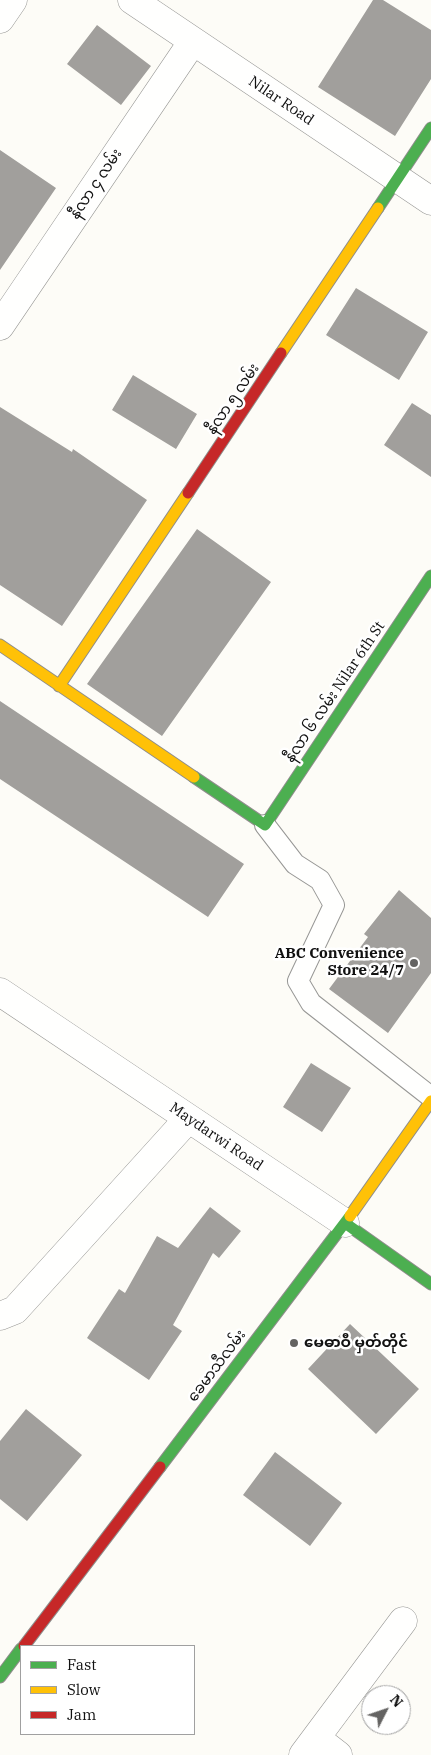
<!DOCTYPE html>
<html>
<head>
<meta charset="utf-8">
<style>
  body { margin:0 }
  #map { position:relative; width:431px; height:1755px; overflow:hidden; background:#fdfcf7; font-family:"IBM Plex Serif",serif }
  canvas { display:block }
  .legend { position:absolute; left:20px; top:1645px; width:175px; height:90px; box-sizing:border-box; background:#fff; border:1px solid #a0a0a0; margin:0; padding:6px 9px; list-style:none; font-size:15px; color:#111 }
  .legend li { display:flex; align-items:center; gap:10px; height:25px }
  .legend b { width:25px; border:1px solid #a0a0a0 }
  .north { position:absolute; left:361px; top:1685px; width:50px; height:50px; box-sizing:border-box; background:#fff; border:1px solid #a0a0a0; border-radius:50%; rotate:49deg; font-size:14px; font-weight:700; line-height:20px; text-align:center; color:#111 }
  .north::after { content:''; display:block; margin:auto; width:18px; height:22px; background:#646362; clip-path:polygon(50% 0,100% 100%,50% 72%,0 100%) }
</style>
</head>
<body>
<div id="map">
<canvas width="431" height="1755"></canvas>
<ul class="legend">
<li><b style="height:6px;background:#4caf50"></b>Fast</li>
<li><b style="height:6px;background:#ffc107"></b>Slow</li>
<li><b style="height:6px;background:#c62828"></b>Jam</li>
</ul>
<div class="north">N</div>
</div>
<script>
const g = document.querySelector('canvas').getContext('2d');
g.lineJoin = 'round';
function fillPath(path, color) { g.fillStyle = color; g.fill(path, 'evenodd'); }
function stroke(path, color, width, dash) { g.strokeStyle = color; g.lineWidth = width; g.lineCap = dash ? 'butt' : 'round'; g.setLineDash(dash || []); g.stroke(path); }
function label(font, color, halo, rows, align = 'center') {
  g.font = font + ' "IBM Plex Serif","Noto Sans Myanmar",serif'; g.lineWidth = 5; g.setLineDash([]); g.textBaseline = 'middle'; g.strokeStyle = halo; g.fillStyle = color; for (const [text, x, y, turn = 0] of rows) {
    g.save(); g.translate(x, y); g.rotate((+turn || 0) * Math.PI / 180); g.textAlign = isNaN(turn) ? turn : align; if (halo) g.strokeText(text, 0, 0); g.fillText(text, 0, 0); g.restore();
  }
}
const building = new Path2D(`
  M373 0H383L431 30V79L395 136 318 87Z
  M97 25 151 66 121 105 67 64Z
  M0 150 56 188 0 270Z
  M356 288 428 332 399 380 326 335Z
  M133 375 197 414 176 449 112 410Z
  M412 403 431 415V477L384 445Z
  M0 407 72 452 73 449 147 500 62 626 0 585Z
  M197 529 271 582 162 736 87 684Z
  M0 701 244 864 208 917 0 779Z
  M399 890 431 918V973L388 1033 329 989 368 937 364 934Z
  M311 1063 351 1088 322 1132 283 1107Z
  M210 1207 241 1231 219 1258 213 1253 173 1325 182 1331 149 1380 87 1338 119 1289 125 1293 157 1236 178 1248Z
  M350 1324 419 1389 376 1434 308 1369Z
  M26 1409 82 1455 27 1521 0 1499V1441Z
  M275 1452 342 1503 310 1546 243 1495Z`);
const lane = new Path2D(`
  M265 825 295 864 320 880 334 905 298 981 311 1003 431 1097`);
const street = new Path2D(`
  M132 0 431 201
  M0 19 13 0
  M0 326 193 41
  M0 992 345 1223
  M0 1316 15 1310 188 1119
  M316 1738 338 1755
  M303 1755 403 1621`);
const fast = new Path2D(`
  M378 208 431 128
  M194 777 265 825 431 576
  M345 1223 431 1284
  M160 1467 350 1216
  M0 1677 21 1649`);
const slow = new Path2D(`
  M281 353 378 208
  M0 645 194 777
  M59 686 188 493
  M350 1216 431 1101`);
const jam = new Path2D(`
  M188 493 281 353
  M24 1646 160 1467`);
const markers = [
  [414,963,5,"#646362"],
  [294,1343,5,"#646362"]
];
const streetNames = [
  ["Nilar Road",281,101,34],
  ["နီလာ ၄ လမ်း",96,184,-56],
  ["နီလာ ၅ လမ်း",233,399,-56],
  ["နီလာ ၆ လမ်း Nilar 6th St",335,692,-56],
  ["Maydarwi Road",216,1137,34],
  ["ခေမာသီလမ်း",217,1366,-53]
];
const poiNames = [
  ["ABC Convenience",404,954],
  ["Store 24/7",404,971],
  ["မေဓာဝီ မှတ်တိုင်",304,1343,"left"]
];
fillPath(building, '#a19f9c');
stroke(lane, '#979795', 22);
stroke(street, '#979795', 29);
stroke(fast, '#8e8d8b', 13);
stroke(slow, '#8e8d8b', 13);
stroke(jam, '#8e8d8b', 13);
stroke(lane, '#fffffe', 20);
stroke(street, '#fffffe', 28);
stroke(fast, '#4caf50', 11);
stroke(slow, '#ffc107', 11);
stroke(jam, '#c62828', 11);
for (const [x, y, r, color] of markers) { const dot = new Path2D(); dot.arc(x, y, r, 0, 2 * Math.PI); g.fillStyle = color; g.fill(dot); stroke(dot, '#fff', 2); }
label('15px', '#111', '#fff', streetNames);
label('bold 15px', '#111', '#fff', poiNames, 'right');
</script>
</body>
</html>
